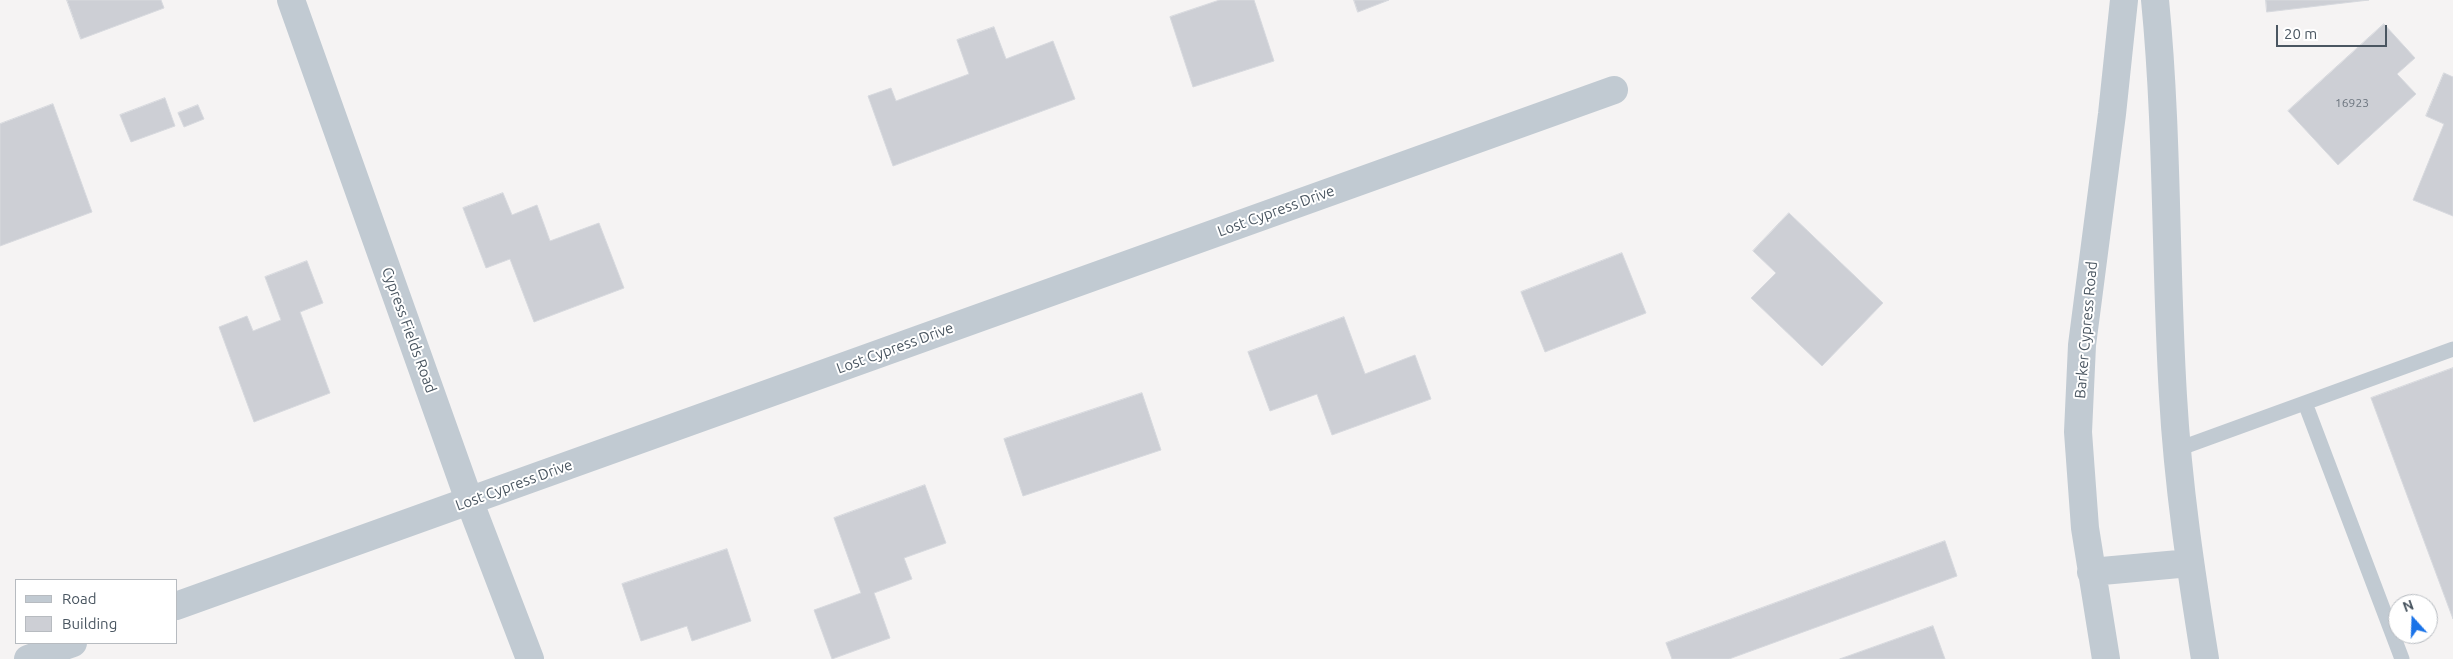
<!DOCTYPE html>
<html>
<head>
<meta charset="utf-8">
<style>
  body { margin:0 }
  #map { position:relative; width:2453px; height:659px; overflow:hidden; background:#f5f3f3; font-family:Ubuntu,sans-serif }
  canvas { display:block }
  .legend { position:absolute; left:15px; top:579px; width:162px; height:65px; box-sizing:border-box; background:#fff; border:1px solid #b7bbc0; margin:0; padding:6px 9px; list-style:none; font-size:15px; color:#4a5661 }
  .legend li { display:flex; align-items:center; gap:10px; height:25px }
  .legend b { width:25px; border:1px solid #b7bbc0 }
  .north { position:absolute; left:2388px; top:594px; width:50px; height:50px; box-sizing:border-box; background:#fff; border:1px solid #b7bbc0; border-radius:50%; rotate:340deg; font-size:14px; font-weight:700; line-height:20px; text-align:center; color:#4a5661 }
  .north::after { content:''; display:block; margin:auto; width:18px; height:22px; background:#1a73e8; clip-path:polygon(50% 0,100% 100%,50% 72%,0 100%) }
  .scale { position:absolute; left:2276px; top:25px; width:111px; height:22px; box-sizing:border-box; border:2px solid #4a5661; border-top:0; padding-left:6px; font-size:15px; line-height:18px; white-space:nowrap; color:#4a5661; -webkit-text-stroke:4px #fff; paint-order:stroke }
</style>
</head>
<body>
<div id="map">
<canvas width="2453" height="659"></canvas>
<ul class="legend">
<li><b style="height:6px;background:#c1cad2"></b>Road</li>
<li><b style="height:14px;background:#cdcfd5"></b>Building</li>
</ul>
<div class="north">N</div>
<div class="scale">20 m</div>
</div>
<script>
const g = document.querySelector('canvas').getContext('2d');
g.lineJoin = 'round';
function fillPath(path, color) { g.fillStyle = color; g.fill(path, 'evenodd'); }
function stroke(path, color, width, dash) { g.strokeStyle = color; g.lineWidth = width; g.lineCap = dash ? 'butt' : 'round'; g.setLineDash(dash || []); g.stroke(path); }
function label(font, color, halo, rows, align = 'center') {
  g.font = font + ' Ubuntu,sans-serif'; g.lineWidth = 4; g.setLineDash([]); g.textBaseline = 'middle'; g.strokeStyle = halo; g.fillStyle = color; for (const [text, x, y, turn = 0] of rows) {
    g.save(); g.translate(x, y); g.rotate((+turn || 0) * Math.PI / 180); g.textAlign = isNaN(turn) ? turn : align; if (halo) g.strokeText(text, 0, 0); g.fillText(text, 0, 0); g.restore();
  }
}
const building = new Path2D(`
  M67 0H161L164 8 81 39Z
  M1220 0H1254L1274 61 1193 87 1170 17Z
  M1354 0H1389L1358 12Z
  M2266 0H2369L2267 12Z
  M2384 24 2415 58 2397 74 2416 94 2338 165 2288 111Z
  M994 27 1006 59 1053 41 1075 99 893 166 868 96 891 88 896 101 969 74 957 40Z
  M2444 73 2453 77V216L2413 200 2444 124 2426 116Z
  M165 98 175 126 131 142 120 115Z
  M53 104 92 212 0 246V124Z
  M198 105 204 119 184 127 178 113Z
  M503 193 512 215 537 205 550 241 599 223 624 288 534 322 510 259 486 268 463 208Z
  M1789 213 1883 303 1822 366 1751 298 1776 273 1753 251Z
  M1622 253 1646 313 1545 352 1521 292Z
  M307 261 323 303 300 312 330 393 254 422 219 327 247 316 253 331 281 320 265 277Z
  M1344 317 1365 374 1415 355 1431 399 1332 435 1317 394 1270 411 1248 352Z
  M2453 368V619L2371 398Z
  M1142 393 1161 450 1023 496 1004 439Z
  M925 485 946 543 904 558 912 579 874 593 890 638 832 659 814 610 861 593 834 518Z
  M1945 541 1957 576 1729 659H1672L1666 643Z
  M727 549 751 621 692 641 687 626 641 641 622 584Z
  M1933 626 1945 659H1840Z`);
const service = new Path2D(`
  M2305 403 2402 659
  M2178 449 2453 349`);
const minor = new Path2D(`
  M291 0 469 500 530 659
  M176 606 1614 90
  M28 659 73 643`);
const tertiary = new Path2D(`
  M2155 0C2168 132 2165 264 2173 396 2178 485 2191 572 2205 659
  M2091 572 2190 563
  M2106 659 2085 528 2078 432 2082 345 2112 114 2124 0`);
const numberNames = [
  ["16923",2352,103]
];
const streetNames = [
  ["Lost Cypress Drive",1276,211,-20],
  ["Cypress Fields Road",409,330,70],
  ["Barker Cypress Road",2086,330,-85],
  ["Lost Cypress Drive",895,348,-20],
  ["Lost Cypress Drive",514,485,-20]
];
fillPath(building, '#cdcfd5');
stroke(building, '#d7d9de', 1);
stroke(service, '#c1cad2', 15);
stroke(minor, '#c1cad2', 28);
stroke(tertiary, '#c1cad2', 28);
label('12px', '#6b747e', null, numberNames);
label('15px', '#4a5661', '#fff', streetNames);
</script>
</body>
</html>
